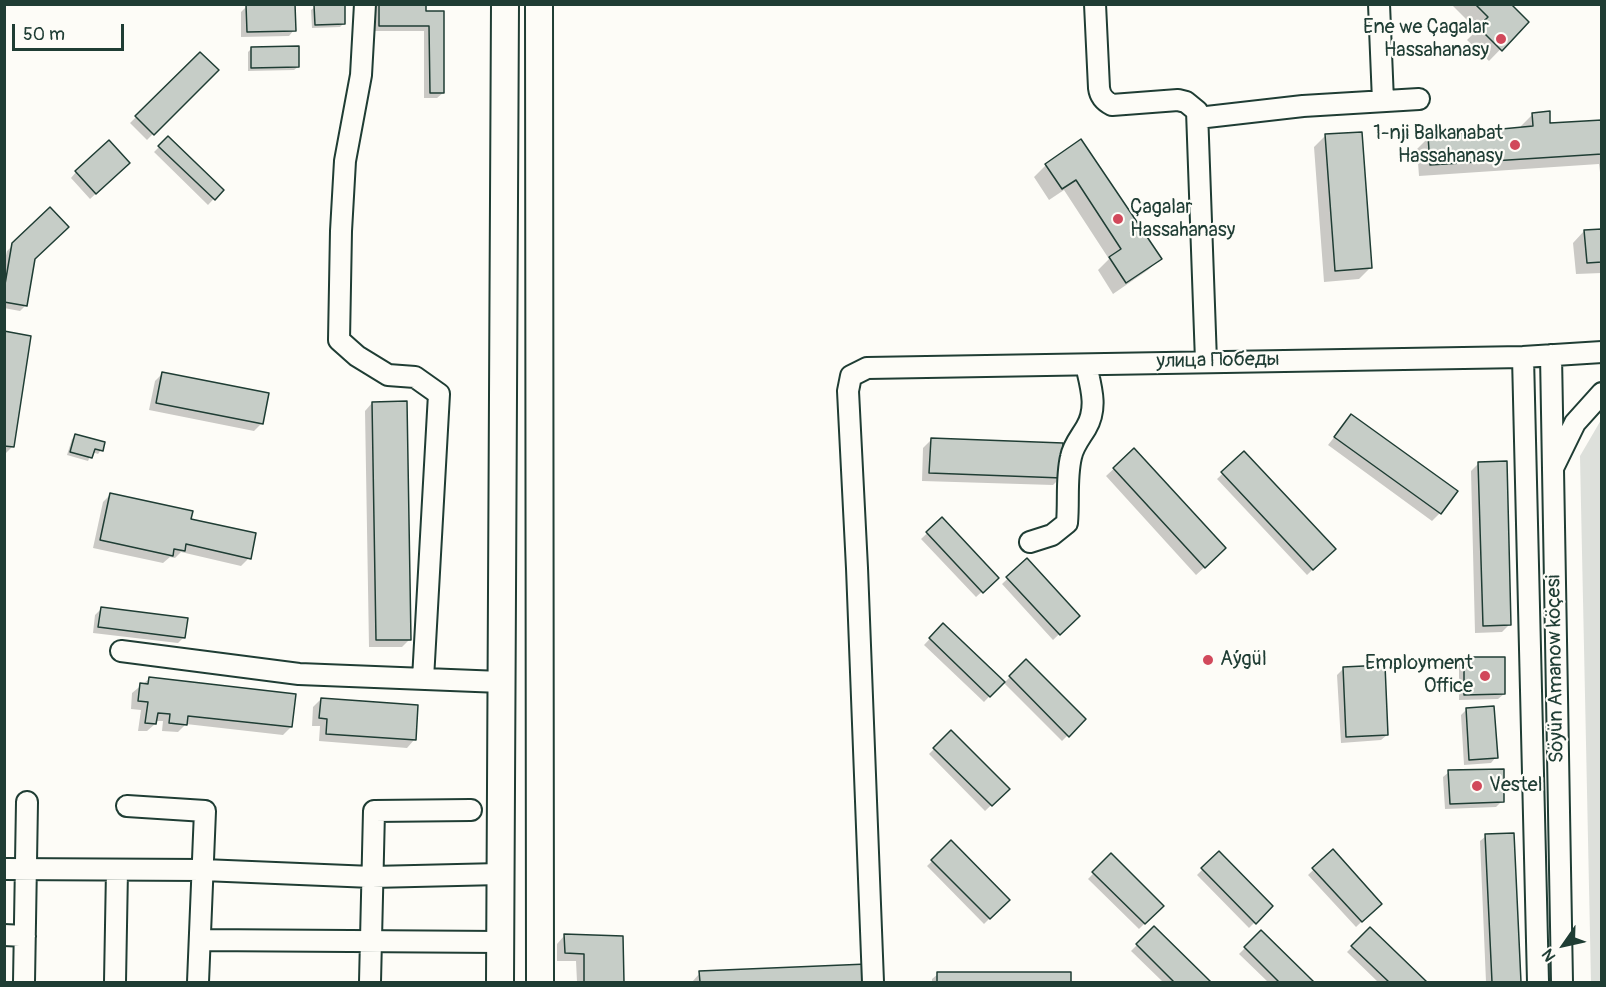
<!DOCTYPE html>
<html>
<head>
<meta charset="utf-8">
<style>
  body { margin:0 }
  #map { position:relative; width:1606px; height:987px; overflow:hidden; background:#fdfcf7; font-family:Pangolin,sans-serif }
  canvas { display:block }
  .frame { position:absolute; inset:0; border:6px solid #1f3d34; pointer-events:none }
  .north { position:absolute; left:1534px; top:915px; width:60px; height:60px; -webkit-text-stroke:4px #fdfcf7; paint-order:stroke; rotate:236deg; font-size:16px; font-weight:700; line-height:24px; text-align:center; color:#1f3d34 }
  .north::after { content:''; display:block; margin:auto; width:21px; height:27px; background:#1f3d34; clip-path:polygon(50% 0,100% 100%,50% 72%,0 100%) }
  .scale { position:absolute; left:12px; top:24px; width:112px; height:27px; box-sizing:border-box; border:3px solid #1f3d34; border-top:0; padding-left:8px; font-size:18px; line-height:21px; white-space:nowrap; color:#1f3d34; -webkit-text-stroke:4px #fdfcf7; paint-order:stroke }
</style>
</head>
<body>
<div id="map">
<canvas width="1606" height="987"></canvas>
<div class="frame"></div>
<div class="north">N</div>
<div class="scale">50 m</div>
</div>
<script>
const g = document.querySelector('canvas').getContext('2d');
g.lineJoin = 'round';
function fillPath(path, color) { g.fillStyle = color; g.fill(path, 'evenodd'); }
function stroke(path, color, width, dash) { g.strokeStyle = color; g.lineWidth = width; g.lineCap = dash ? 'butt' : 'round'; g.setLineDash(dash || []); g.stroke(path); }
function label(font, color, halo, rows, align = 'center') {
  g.font = font + ' Pangolin,sans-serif'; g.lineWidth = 4.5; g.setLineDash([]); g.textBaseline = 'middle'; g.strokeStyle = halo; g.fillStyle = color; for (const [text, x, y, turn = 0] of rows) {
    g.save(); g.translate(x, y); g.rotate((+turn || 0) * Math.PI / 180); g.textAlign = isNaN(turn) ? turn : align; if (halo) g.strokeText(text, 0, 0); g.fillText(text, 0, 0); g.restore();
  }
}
const green = new Path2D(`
  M1601 420 1602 982H1591L1580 456Z`);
const shadow = new Path2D(`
  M377 4H425V12L442 13 443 93 437 98H424V31H374V8Z
  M1451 4H1509L1527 22 1489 61 1467 40 1477 30Z
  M247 6 294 30 289 36 241 37V12Z
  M315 7 343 24 340 27 312 28 311 10Z
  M251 49 298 67 294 70 248 71V52Z
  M200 54 216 70 147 140 130 123Z
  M1533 114 1549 124 1602 121V189L1599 164 1419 176 1417 149 1429 137 1521 129V126Z
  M1325 136 1370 268 1359 279 1324 282 1314 147Z
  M168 138 222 190 208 205 154 152Z
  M1081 141 1160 259 1148 270 1113 294 1098 270 1109 259 1064 190 1049 200 1034 177 1046 165Z
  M123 169 90 199 71 178 76 172Z
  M50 210 33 259 26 305 20 311 4 308V265L7 251Z
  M1602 230V273L1576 274 1573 243 1584 231Z
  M4 333 13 446 5 454H4Z
  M163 373 262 423 254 431 149 410 155 381Z
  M372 403 410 639 402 647H369L365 411Z
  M1351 416 1440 513 1432 521 1328 445Z
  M75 436 101 450 98 454 92 452 88 461 67 455 72 439Z
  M931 440 1060 478 1053 485 922 481 923 448Z
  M1134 450 1217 556 1196 575 1106 476Z
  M1244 453 1334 549 1307 575 1217 479Z
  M1479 463 1510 624 1502 632 1475 633 1471 471Z
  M111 494 189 520 249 558 241 566 181 552 175 558 170 557 163 563 93 548 103 502Z
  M942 519 997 578 976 597 921 539Z
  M1027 560 1078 616 1053 640 1002 584Z
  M101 609 184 637 178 643 93 633 95 615Z
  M943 625 1003 682 984 702 924 645Z
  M1464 659 1504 694 1498 699 1459 700V664Z
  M1026 661 1084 719 1062 741 1004 683Z
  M1343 669 1387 735 1381 740 1341 743 1337 675Z
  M149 679 291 727 283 735 186 724 178 732 162 731 163 721H155V724L147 731H138L141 710 131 709 132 693Z
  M321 699 414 740 407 748 319 741 320 726H312L313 707Z
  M1467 709 1496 757 1491 763 1464 765 1461 715Z
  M951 732 1008 789 985 811 929 754Z
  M1449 772 1502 801 1496 807 1445 809 1443 777Z
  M1513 835 1519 982H1486L1480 841 1486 836Z
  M951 843 1008 900 984 924 927 866Z
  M1332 852 1380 904 1356 927 1308 875Z
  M1219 853 1271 906 1249 928 1197 875Z
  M1111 855 1162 906 1139 929 1088 879Z
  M1154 928 1209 982H1163L1131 951Z
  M1370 929 1425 982H1378L1347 952Z
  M1261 932 1311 982H1268L1239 954Z
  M564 936 621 937 622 982H577L576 961H557V944Z
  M866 965V982H692L700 973Z
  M1070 973V982H932V979L938 974Z`);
const building = new Path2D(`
  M295 4 296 31 247 32 246 5Z
  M379 4H426V11H444V93H430L429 26H379Z
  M1475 4H1511L1529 22 1502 51 1478 27 1488 17Z
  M314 5H345V24L315 25Z
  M299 46V67L251 68V47Z
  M200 52 219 70 154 135 135 116Z
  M1550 111V123L1602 120V154L1430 165 1428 136 1533 126 1532 113Z
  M1362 132 1372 268 1335 271 1325 134Z
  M168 136 224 190 215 200 158 146Z
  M1081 139 1162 259 1126 283 1109 257 1121 249 1076 180 1062 189 1045 164Z
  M109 140 130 163 96 194 75 171Z
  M50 207 69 227 35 259 27 306 4 302V290L12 243Z
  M1602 229V262L1587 263 1584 230Z
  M4 331 31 336 14 447 4 446Z
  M162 372 269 393 263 424 156 403Z
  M407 401 411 640H376L372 402Z
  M1351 414 1458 491 1441 514 1334 437Z
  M75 434 105 442 103 451 95 449 92 458 70 452Z
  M931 438 1063 443 1062 478 929 473Z
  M1134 448 1226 548 1205 568 1113 468Z
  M1244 451 1336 549 1313 570 1221 472Z
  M1507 461 1511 625 1483 626 1478 462Z
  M110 493 193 511 191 519 256 533 251 559 186 544 185 551 174 549 173 556 100 540Z
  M942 517 999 578 983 593 926 532Z
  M1027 558 1080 616 1060 635 1006 577Z
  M101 607 188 618 185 638 98 627Z
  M943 623 1005 682 990 697 929 638Z
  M1464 657H1505V694L1464 695Z
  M1026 659 1086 719 1069 737 1009 676Z
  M1385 665 1388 735 1346 737 1343 667Z
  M149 677 296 694 292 727 188 716 187 725 169 723 170 714 158 713 156 724 145 723 148 702 138 701 140 683 148 684Z
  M321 698 418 705 416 740 326 734 327 719 319 718Z
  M1494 706 1498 758 1469 760 1466 708Z
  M951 730 1010 789 992 806 933 748Z
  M1504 769V802L1450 804 1448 770Z
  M1514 833 1521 982H1492L1485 834Z
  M951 840 1010 900 990 919 931 860Z
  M1333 849 1382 904 1362 922 1312 868Z
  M1219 851 1273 906 1256 924 1201 868Z
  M1111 853 1164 906 1145 924 1092 872Z
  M1154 926 1211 982H1174L1136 944Z
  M1370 927 1427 982H1389L1351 946Z
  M1261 930 1314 982H1279L1244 947Z
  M564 934 623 936 624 982H584V954L565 953Z
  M867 964 868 982H700L699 971Z
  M937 972H1071V982H937Z`);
const minor = new Path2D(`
  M365 4 361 75 345 161 341 231 339 340 357 356 388 375 415 377 439 394 423 679
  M1095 4 1099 88C1100 96 1104 101 1112 105L1178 100 1186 102 1197 111 1206 361
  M1379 4 1383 101
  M1198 118 1303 106 1419 99
  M1551 355 1562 982
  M1523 357 1538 982
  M1554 466 1575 423 1602 393
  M1030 542 1052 535 1067 523C1069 501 1066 478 1071 457 1073 446 1080 438 1086 428 1098 408 1091 387 1086 365
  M121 651 299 674 501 682
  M127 806 205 811 198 982
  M4 869 203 870 372 877 500 874
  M4 935 25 936
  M200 940 500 942
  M24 982 27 802
  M115 982 117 870
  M370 982 374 811 471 810
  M873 982 857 568 848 391 851 376 867 368 1523 357 1602 352`);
const major = new Path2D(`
  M539 4 540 982
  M500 982 505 4`);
const markers = [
  [1501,39,6,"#d1495b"],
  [1515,145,6,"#d1495b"],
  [1118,219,6,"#d1495b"],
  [1208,660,6,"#d1495b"],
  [1485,676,6,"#d1495b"],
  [1477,786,6,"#d1495b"]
];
const poiNames = [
  ["Ene we Çagalar",1489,28],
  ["Hassahanasy",1489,51],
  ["1-nji Balkanabat",1503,134],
  ["Hassahanasy",1503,157],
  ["Çagalar",1130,208,"left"],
  ["Hassahanasy",1130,231,"left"],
  ["Aýgül",1220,660,"left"],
  ["Employment",1473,664],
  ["Office",1473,687],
  ["Vestel",1489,786,"left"]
];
const streetNames = [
  ["улица Победы",1218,361,-1],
  ["Söyün Amanow köçesi",1556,669,-91]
];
fillPath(green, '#dde0db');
fillPath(shadow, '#0003');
fillPath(building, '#c6cdc7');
stroke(building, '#1f3d34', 1.5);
stroke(minor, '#1f3d34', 24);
stroke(major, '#1f3d34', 30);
stroke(minor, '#fdfcf7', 20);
stroke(major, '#fdfcf7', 26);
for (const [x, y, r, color] of markers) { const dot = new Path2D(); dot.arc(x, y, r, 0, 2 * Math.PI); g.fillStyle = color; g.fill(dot); stroke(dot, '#fdfcf7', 2); }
label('20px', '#1f3d34', '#fdfcf7', poiNames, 'right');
label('20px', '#1f3d34', '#fdfcf7', streetNames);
</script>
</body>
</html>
